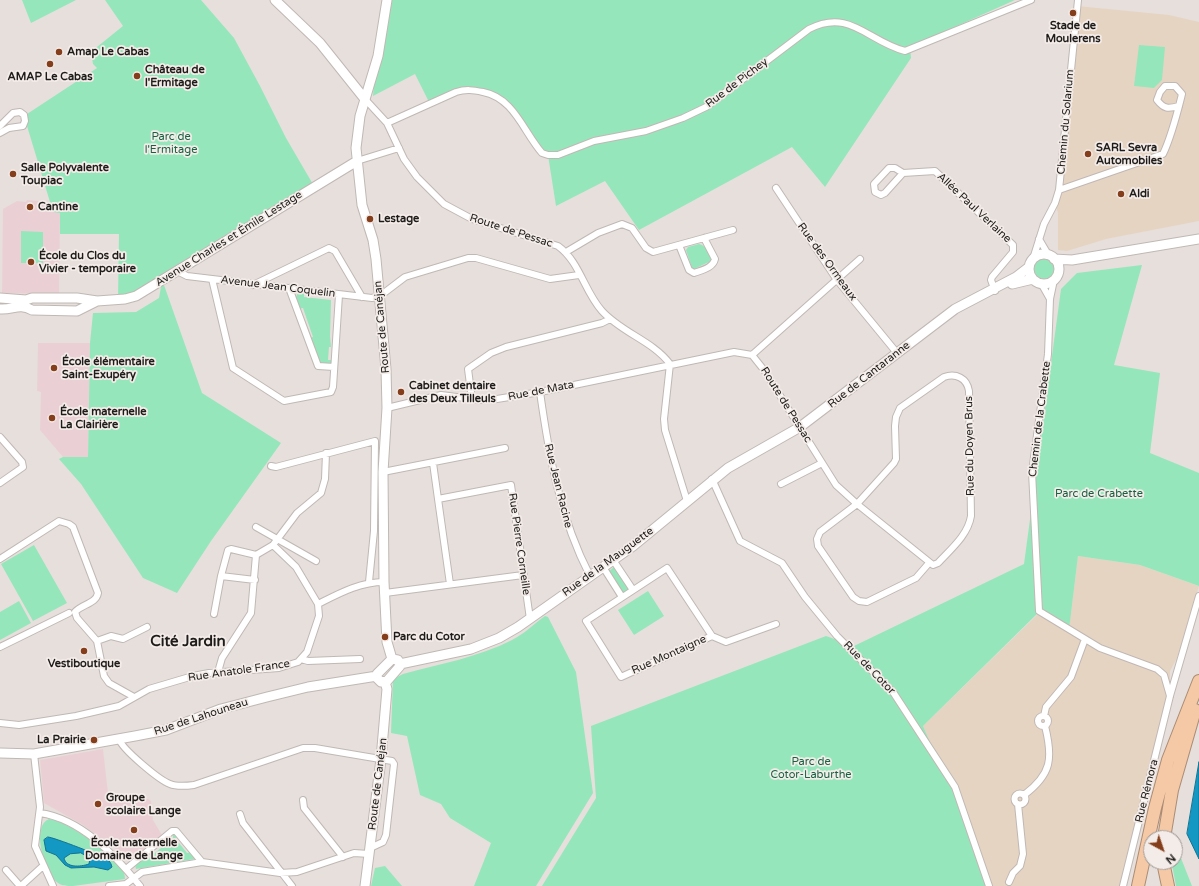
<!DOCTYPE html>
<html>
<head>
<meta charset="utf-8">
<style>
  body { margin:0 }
  #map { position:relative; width:1199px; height:886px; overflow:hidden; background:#e7dfdb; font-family:"Varela Round",sans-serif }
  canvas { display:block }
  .north { position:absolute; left:1143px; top:830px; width:40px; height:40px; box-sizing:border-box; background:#f4ece8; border:1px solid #9e9996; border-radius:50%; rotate:140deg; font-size:11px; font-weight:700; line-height:16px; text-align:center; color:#1e1c1a }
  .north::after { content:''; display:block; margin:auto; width:14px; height:18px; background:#853e1b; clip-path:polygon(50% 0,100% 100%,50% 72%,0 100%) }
</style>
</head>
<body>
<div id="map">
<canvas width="1199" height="886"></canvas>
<div class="north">N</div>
</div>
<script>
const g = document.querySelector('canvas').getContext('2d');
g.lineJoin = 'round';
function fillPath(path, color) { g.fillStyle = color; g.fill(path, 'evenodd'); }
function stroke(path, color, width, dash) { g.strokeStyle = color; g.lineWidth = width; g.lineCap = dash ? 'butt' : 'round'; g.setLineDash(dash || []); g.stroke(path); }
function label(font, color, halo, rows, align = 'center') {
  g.font = font + ' "Varela Round",sans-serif'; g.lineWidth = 3.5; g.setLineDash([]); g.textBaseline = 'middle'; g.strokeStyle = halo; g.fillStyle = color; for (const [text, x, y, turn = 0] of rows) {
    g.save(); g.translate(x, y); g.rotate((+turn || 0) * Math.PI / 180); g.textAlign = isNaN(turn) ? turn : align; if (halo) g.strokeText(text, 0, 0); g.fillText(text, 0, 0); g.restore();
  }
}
const industrial = new Path2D(`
  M1077 6 1169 15 1199 22V221L1106 239 1067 251 1058 250V213L1055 203Z
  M1078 556 1140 565 1199 586 1177 658 1170 671V696L1123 886H992L957 784 930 742 923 726 1040 612 1069 629Z`);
const education = new Path2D(`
  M27 200 50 202 53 212H60L59 294 2 293 3 209 17 201 26 202Z
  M38 343H90L88 457H63L40 430 41 392 37 391Z
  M103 749 109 802 148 799 151 801 153 820 162 835 131 859 122 858 118 854 117 850 105 839 103 840 83 825 44 803 40 760Z`);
const green = new Path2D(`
  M22 0H76L31 23Z
  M105 0H201L234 38 260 86 286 138 314 186 169 276 118 300 119 234H60V213L53 212 24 116 97 68 93 64 92 58 94 54 92 51 123 26Z
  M392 0H1015L910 47 911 58 825 187 792 147 639 230 605 181 556 206 548 155 542 153 504 100 465 89 430 104 415 74 373 96 374 83Z
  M1139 45 1165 47 1162 80 1154 88 1134 86Z
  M21 231 43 232V263H21Z
  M699 244C706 245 711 255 711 261L694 269 692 268 686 250 688 247Z
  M1034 269a10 10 0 1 1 20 0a10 10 0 1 1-20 0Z
  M1142 265 1114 365 1160 373 1150 453 1199 473V586L1140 565 1078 556 1069 630 1039 612 923 726 930 742 957 784 992 886H542L596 798 591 726 826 636 854 646 1024 564 1061 289 1077 273Z
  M164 285 202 393 281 443 211 541 177 593 143 578 81 484 59 459 63 457H88L90 343 93 313 136 312 159 298 161 287Z
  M298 293H304V297L331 300 330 336 331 347H329L328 360H332L331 363 321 365 309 338 313 337 303 308 298 309 295 299Z
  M34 545 67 603 33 621 1 564Z
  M614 567 628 587V590L625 593 622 592 609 571Z
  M648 591 664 616 634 635 618 610Z
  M19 601 31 623 0 640V612Z
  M545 616 548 617 576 672 593 793 536 886H474L491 843 450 818 441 804 420 795 407 736 391 733 393 679 403 674C440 664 479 657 512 640 524 634 534 624 545 616Z
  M49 819C65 819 129 863 125 879L73 886C67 886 62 886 58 883 45 874 30 826 49 819Z
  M173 833 179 837 175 838 187 853 192 852 195 857 194 859 136 869 135 865 148 854 149 858 173 838Z
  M1175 843 1192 886H1176L1172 865V862H1175Z
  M385 866 402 886H371L375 868Z`);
const water = new Path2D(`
  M1199 762V859L1187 834Z
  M48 837C53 837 105 857 109 861 111 863 111 864 112 867L108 870 94 867 71 868 65 865 56 855 46 851 44 840ZM81 853 90 858 89 864C80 867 66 868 64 858L70 854Z`);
const street = new Path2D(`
  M364 98 387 123 404 159 417 177 444 204 472 219 558 246C580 262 584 291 602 311 622 333 653 341 670 364
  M387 123 456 92C466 89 473 90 483 92 514 98 523 131 542 153L548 155H558L594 141 646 131 683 118 706 107 809 29C850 8 867 41 905 51L1031 0
  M0 126 13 113 20 112 24 115 25 121 23 126 9 128 0 133
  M357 161 399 148
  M903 173 895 168H889L874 184 875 192 881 195 885 193 903 173 935 171 1013 245V252L992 277 991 280 995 291
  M776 188 837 280 897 353
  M1059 190 1163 154C1172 135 1177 114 1182 94L1175 86H1165L1160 92 1157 100C1164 109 1168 109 1179 106
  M1039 239 1049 256
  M679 245 689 270 694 273C702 270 713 268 715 259L704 238
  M566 252 598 233 622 224 632 228 646 248 653 252 733 230
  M1033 259 1044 224 1055 203 1059 190 1078 0
  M177 271 187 276 372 298 380 296 405 277 468 258H476L550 279 579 275
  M212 279 233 368 284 401 331 392 333 387 339 295
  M1054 280 1050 299 1048 354 1032 472 1039 611 1100 648 1157 669 1164 675 1170 696
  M1041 283 1050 299
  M253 285 329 248 335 251 362 297
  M289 288 318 366 334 367
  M752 355 860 259
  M670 364 664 419 665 430 687 501
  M540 392C549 456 560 518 590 576
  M469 398 471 392 468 369 491 353 506 347 602 323 610 319
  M387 408 441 395 480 400 497 399 540 392 734 352 752 355 764 370 836 485 857 504 933 565 938 563C951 549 968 535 971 516L969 391C967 378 956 373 944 377L900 408 896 417 895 426 896 459 894 463 857 504 820 532 817 539 818 546 853 597 859 601 867 602 916 578 929 563
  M0 437 22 462 23 467 0 483
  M433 463 438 499
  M271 466 276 467 375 441 374 531 369 582
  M383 472 505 448
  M712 479 740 541 782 563 805 597 837 636 893 692 955 787 989 886
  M781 484 822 463
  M256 527 316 561
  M0 559 59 521 69 524 73 527 98 593C96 604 82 604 75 612L77 618 97 641 104 676 109 683 134 697
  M613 560 633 590
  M603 567 622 597
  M255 580 221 576 228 550 231 549 256 555
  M450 584 438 499 511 485 530 619
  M385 593 523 575
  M318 604C340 593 360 582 384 582
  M214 614 221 576
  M712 636 621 677 586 621 667 568 712 636 726 642 776 624
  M97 641 111 636 123 639 147 627
  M0 647 69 613
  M301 659 308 661 360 659
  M218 672 222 658 251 613 256 555 273 545 297 513 321 493 325 479 326 453
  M1038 721a5 5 0 1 1 10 0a5 5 0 1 1-10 0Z
  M1044 716 1046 707 1071 677 1085 639
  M0 723 19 725 76 716 119 706 149 689 193 676 209 673 279 668 298 662 307 652 319 616 318 604 296 567 273 545
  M119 739C122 749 159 780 170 784 177 787 186 786 194 785L303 748H315L392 761 394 764 386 835 383 842 370 848
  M34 754 40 807 35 846 53 886
  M1014.5 799a5.5 5.5 0 1 1 11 0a5.5 5.5 0 1 1-11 0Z
  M1024 795C1052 774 1053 758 1045 726
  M303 800 304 808 343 857
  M40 813C81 819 115 855 140 886
  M240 814 243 823 292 886
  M126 869 172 831H176L202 862
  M6 870 20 886
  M1009 882 1013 873 1020 866 1023 854 1018 804
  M21 886 43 866
  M109 886 126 884 142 872 202 862 280 873 297 872 354 853 369 854
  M1123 886 1170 696 1199 596`);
const secondary = new Path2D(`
  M275 0 320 43 364 98
  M387 0 378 56 360 116 356 148 362 205 373 240 376 259 386 369 387 408 383 472 384 582 387 642 392 659
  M1029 269a15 15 0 1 1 30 0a15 15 0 1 1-30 0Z
  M1054 259 1072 260 1199 239
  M1012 284 1033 279
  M0 298 26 300 32 298H77L97 301 125 299 136 296 357 161
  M0 309C13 310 19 303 32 310L77 311 97 301
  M392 659 398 660 400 666 387 681 381 682 377 678V674Z
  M400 664 471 649 499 638 518 627 633 546 728 468 800 427 955 309 1016 277 1029 267
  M0 753 34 754 135 736 166 730 221 709 267 697 308 687 377 676
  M365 886 381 759 387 689 385 682`);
const highway = new Path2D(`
  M1164 838 1172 790 1195 710
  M1163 862 1168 886
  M1138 886 1155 808 1168 760 1199 681`);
const markers = [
  [1073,13,4,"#853e1b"],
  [59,52,4,"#853e1b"],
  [50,64,4,"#853e1b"],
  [137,76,4,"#853e1b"],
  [1088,154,4,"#853e1b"],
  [13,174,4,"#853e1b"],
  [1121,194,4,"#853e1b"],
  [30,207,4,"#853e1b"],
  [370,219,4,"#853e1b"],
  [31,262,4,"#853e1b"],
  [54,368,4,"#853e1b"],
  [401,392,4,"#853e1b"],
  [52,418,4,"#853e1b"],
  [385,637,4,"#853e1b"],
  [84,651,4,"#853e1b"],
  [94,740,4,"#853e1b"],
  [98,804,4,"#853e1b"],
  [134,830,4,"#853e1b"]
];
const poiNames = [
  ["Stade de",1073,26,"center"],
  ["Moulerens",1073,39,"center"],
  ["Amap Le Cabas",67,52],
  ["Château de",145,70],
  ["l'Ermitage",145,83],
  ["AMAP Le Cabas",50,77,"center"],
  ["SARL Sevra",1096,148],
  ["Automobiles",1096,161],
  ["Salle Polyvalente",21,168],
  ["Toupiac",21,181],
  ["Aldi",1129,194],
  ["Cantine",38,207],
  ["Lestage",378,219],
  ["École du Clos du",39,256],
  ["Vivier - temporaire",39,269],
  ["École élémentaire",62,362],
  ["Saint-Exupéry",62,375],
  ["Cabinet dentaire",409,386],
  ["des Deux Tilleuls",409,399],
  ["École maternelle",60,412],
  ["La Clairière",60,425],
  ["Parc du Cotor",393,637],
  ["Vestiboutique",84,664,"center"],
  ["La Prairie",86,740,"right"],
  ["Groupe",106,798],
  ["scolaire Lange",106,811],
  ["École maternelle",134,843,"center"],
  ["Domaine de Lange",134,856,"center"]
];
const streetNames = [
  ["Rue de Pichey",737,83,-37],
  ["Chemin du Solarium",1066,122,-85],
  ["Allée Paul Verlaine",974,208,43],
  ["Route de Pessac",511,231,18],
  ["Avenue Charles et Émile Lestage",229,239,-32],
  ["Rue des Ormeaux",827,262,54],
  ["Avenue Jean Coquelin",278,287,7],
  ["Route de Canéjan",382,327,-95],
  ["Rue de Cantaranne",869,375,-38],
  ["Rue de Mata",541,391,-11],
  ["Route de Pessac",786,405,58],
  ["Chemin de la Crabette",1040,419,-83],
  ["Rue du Doyen Brus",970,446,-91],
  ["Rue Jean Racine",558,486,76],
  ["Rue Pierre Corneille",519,544,82],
  ["Rue de la Mauguette",608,562,-36],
  ["Rue Montaigne",669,655,-24],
  ["Rue de Cotor",869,668,46],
  ["Rue Anatole France",239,671,-8],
  ["Rue de Lahouneau",201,717,-18],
  ["Route de Canéjan",378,784,-83],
  ["Rue Rémora",1147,791,-76]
];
const parkNames = [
  ["Parc de",171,137],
  ["l'Ermitage",171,150],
  ["Parc de Crabette",1099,494],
  ["Parc de",811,762],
  ["Cotor-Laburthe",811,775]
];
const districtNames = [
  ["Cité Jardin",188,642]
];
fillPath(industrial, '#e6d4c3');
fillPath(education, '#ead0d5');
fillPath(green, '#95e7bb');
fillPath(water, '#1298c3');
stroke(water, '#167390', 1);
stroke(street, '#c0b8b4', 8);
stroke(secondary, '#c0b8b4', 11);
stroke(highway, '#aa8c75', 14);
stroke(street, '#fff', 6);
stroke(secondary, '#fff', 9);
stroke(highway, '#f5c9a6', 12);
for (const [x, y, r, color] of markers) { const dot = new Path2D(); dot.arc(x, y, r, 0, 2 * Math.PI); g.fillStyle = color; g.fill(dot); stroke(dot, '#f4ece8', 1.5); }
label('bold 11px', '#1e1c1a', '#f4ece8', poiNames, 'left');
label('11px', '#1e1c1a', '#f4ece8', streetNames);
label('11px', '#166141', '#f4ece8', parkNames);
label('bold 15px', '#1e1c1a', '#f4ece8', districtNames);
</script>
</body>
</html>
